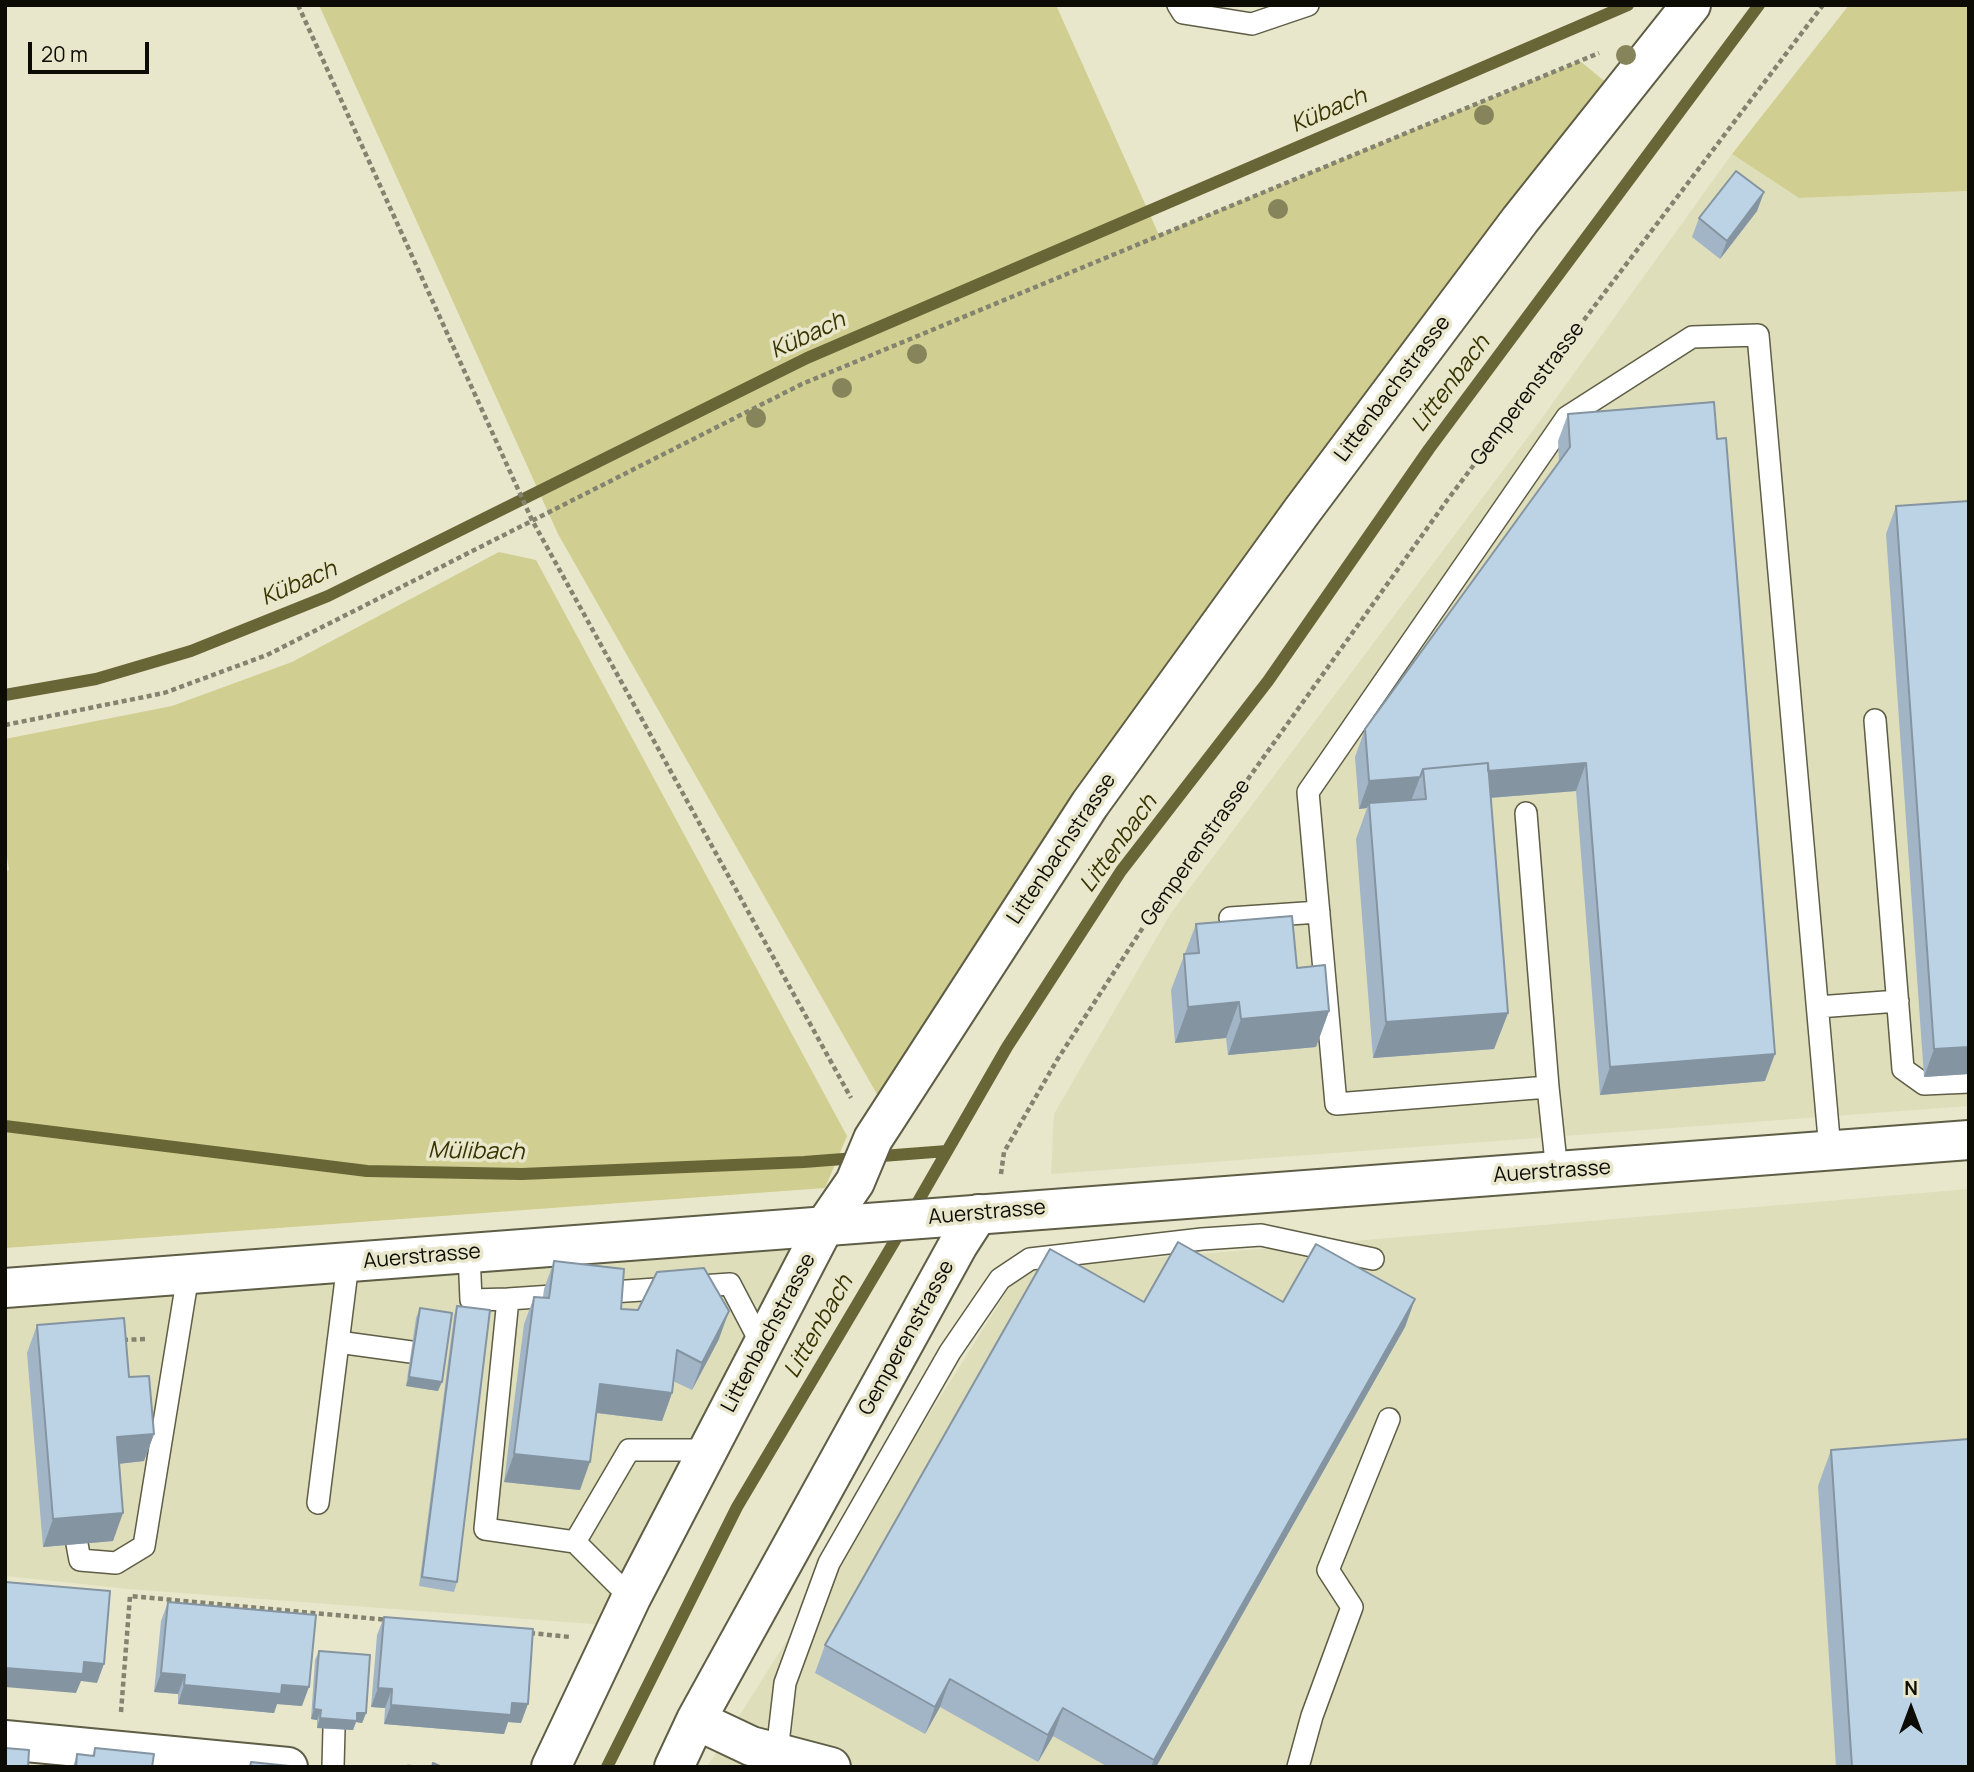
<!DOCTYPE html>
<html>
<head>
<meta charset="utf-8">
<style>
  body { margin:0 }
  #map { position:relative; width:1974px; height:1772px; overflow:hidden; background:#e8e7cb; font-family:Manrope,sans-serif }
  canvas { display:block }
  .frame { position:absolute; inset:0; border:7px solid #0c0c04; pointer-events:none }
  .north { position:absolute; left:1876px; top:1674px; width:70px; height:70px; -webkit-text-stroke:5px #e8e7cb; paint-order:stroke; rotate:0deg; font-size:19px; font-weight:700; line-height:28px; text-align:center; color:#0c0c04 }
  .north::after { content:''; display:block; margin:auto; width:24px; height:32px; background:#0c0c04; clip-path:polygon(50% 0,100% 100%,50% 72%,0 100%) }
  .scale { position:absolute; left:28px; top:42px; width:121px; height:32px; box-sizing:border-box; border:4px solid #0c0c04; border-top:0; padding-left:9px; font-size:21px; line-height:24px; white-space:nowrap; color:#0c0c04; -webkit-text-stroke:5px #e8e7cb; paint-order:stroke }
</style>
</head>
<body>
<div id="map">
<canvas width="1974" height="1772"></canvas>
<div class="frame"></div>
<div class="north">N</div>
<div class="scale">20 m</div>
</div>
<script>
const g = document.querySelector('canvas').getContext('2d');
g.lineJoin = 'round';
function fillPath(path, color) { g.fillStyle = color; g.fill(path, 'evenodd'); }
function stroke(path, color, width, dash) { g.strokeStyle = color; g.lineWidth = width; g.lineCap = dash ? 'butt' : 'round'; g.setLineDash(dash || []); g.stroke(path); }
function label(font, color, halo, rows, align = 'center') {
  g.font = font + ' Manrope,sans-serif'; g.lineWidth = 7; g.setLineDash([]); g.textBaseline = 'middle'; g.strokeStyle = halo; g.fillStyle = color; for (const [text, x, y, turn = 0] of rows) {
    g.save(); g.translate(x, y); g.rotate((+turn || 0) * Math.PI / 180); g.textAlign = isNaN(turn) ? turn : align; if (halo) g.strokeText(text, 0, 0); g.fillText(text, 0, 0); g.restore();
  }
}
const built = new Path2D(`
  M1732 154 1799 198 1969 191V1106L1051 1174 1054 1114 1171 913 1534 429Z
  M1969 1189V1767H707L1021 1269Z
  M824 1227 619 1626 129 1589 5 1576V1288Z`);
const green = new Path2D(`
  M319 5H1056L1159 235 1580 61 1608 84 1251 546 878 1096 558 534Z
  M1849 5H1969V191L1799 198 1732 154Z
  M499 552 536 560 847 1136 825 1188 5 1248V871L9 870 5 846V739L172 706 292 662Z`);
const stream = new Path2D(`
  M5 695 96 679 191 651 328 596 807 358 1628 5
  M5 1126 367 1171 522 1174 804 1162 947 1151
  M912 1212 1007 1047 1121 871 1268 681 1429 449 1759 5
  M607 1767 737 1507 903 1227`);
const path = new Path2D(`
  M298 5 532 520 851 1098
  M5 725 164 693 267 655 802 384 1599 53
  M1001 1174 1004 1152 1057 1060 1153 912 1448 499 1823 5
  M123 1340 145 1339
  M530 1633 570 1637
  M121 1712 130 1596 389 1620
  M407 1767H411`);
const service = new Path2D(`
  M1178 5 1183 13 1252 24 1308 5
  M1875 720 1903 1069 1924 1084 1969 1082
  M1526 813 1548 1087
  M1230 918 1319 912
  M1818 1007 1898 1001
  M1557 1172 1548 1087 1336 1104 1308 792 1567 417 1692 337 1758 335 1830 1150
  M469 1253 471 1300 508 1299 485 1529 575 1542 629 1450H707
  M508 1299 730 1284 763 1347
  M338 1342 411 1352
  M318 1503 348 1263
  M575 1542 631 1598
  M77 1544 80 1560 116 1563 144 1546 188 1275
  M770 1759 777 1752 785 1683 829 1563 950 1352 1000 1279 1030 1259 1202 1239 1261 1235 1373 1259
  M333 1767 334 1729
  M1298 1767 1312 1716 1352 1607 1328 1570 1389 1419`);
const minor = new Path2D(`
  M696 1720 751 1746 831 1767
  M5 1740 288 1767
  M551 1767 631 1598 824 1227 855 1182 873 1139 1090 804 1302 511 1520 220 1691 5
  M674 1767 696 1720 958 1245 978 1214`);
const secondary = new Path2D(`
  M5 1288 1969 1140`);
const trees = [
  [1626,55],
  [1484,115],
  [1278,209],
  [917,354],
  [842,388],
  [756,418]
];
const wall = new Path2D(`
  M1764 192 1757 211 1720 259 1692 237 1699 218Z
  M1568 414 1765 1081 1600 1095 1576 791 1490 798 1508 1013 1494 1049 1373 1058 1356 839 1367 808 1359 809 1355 757 1365 729 1559 462 1558 441Z
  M1896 506 1969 1074 1924 1077 1886 534Z
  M1196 924 1297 968 1329 1011 1316 1047 1228 1055 1226 1038 1175 1043 1171 990Z
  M554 1261 621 1309 719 1339 692 1390 673 1381 672 1393 662 1421 596 1413 580 1490 504 1482 524 1324 534 1297H543L544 1289Z
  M1415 1299 1405 1327 1156 1767H1108L1053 1736 1038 1762 940 1707 925 1734 815 1673 825 1645 1144 1302H1283Z
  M457 1306V1582L454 1592 419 1586 454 1316Z
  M420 1308 438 1391 406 1386 416 1318Z
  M37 1325 129 1377 154 1434 144 1461 119 1464 113 1541 43 1547 27 1353Z
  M1831 1450 1969 1767H1836L1818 1486Z
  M168 1602 302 1706 277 1704 274 1713 178 1704V1694L154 1692 161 1621Z
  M384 1617 521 1723 508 1722 504 1734 384 1724 385 1708 371 1707 377 1635Z
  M319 1651 366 1713 362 1723 356 1722 353 1730 317 1728V1720L311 1719 315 1660Z
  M95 1748 152 1767H73L77 1754 92 1756Z`);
const shadedWall = new Path2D(`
  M1764 192 1757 211 1720 259 1727 241Z
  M1586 763 1576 791 1424 803 1426 799 1424 777Z
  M1420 777 1410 804 1369 803 1367 808 1359 809 1369 781Z
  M1239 1002 1226 1038 1175 1043 1188 1007Z
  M1329 1011 1316 1047 1228 1055 1241 1019Z
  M1508 1013 1494 1049 1373 1058 1386 1022Z
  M1969 1047V1074L1924 1077 1934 1049Z
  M1775 1054 1765 1081 1600 1095 1610 1067Z
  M1415 1299 1405 1327 1156 1767H1151L1154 1760Z
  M729 1311 719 1339 692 1390 702 1363Z
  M409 1377 442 1382 438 1391 406 1386Z
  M600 1384 672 1393 662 1421 590 1412Z
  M154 1434 144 1461 107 1465 117 1437Z
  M514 1454 590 1462 580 1490 504 1482Z
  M123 1513 113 1541 43 1547 53 1519Z
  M84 1662 104 1664 97 1683 81 1681 76 1693 5 1687V1668Z
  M161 1673 185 1675 178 1694 154 1692Z
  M950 1679 940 1707 925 1734 935 1707Z
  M184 1685H282L309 1687 302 1706 277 1704 274 1713 178 1704Z
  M378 1688 392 1689 385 1708 371 1707Z
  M512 1703 528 1704 521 1723 508 1722 504 1734 384 1724 391 1705Z
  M1063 1708 1053 1736 1038 1762 1048 1735Z
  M314 1709 321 1710 317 1720 311 1719Z
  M357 1713H366L362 1723 356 1722 353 1730 317 1728 320 1718Z`);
const building = new Path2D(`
  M1736 171 1764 192 1727 241 1699 218Z
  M1714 402 1717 439 1726 438 1775 1054 1610 1067 1586 763 1488 771V763L1423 769 1420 777 1369 781 1365 729 1570 447 1568 414Z
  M1969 501V1047L1934 1049 1896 506Z
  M1488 763 1508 1013 1386 1022 1369 803 1426 799 1423 769Z
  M1292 916 1297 968 1325 965 1329 1011 1241 1019 1239 1002 1188 1007 1184 954 1199 953 1196 924Z
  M1178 1242 1283 1302 1316 1244 1415 1299 1154 1760 1063 1708 1048 1735 950 1679 935 1707 825 1645 1050 1249 1144 1302Z
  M554 1261 624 1269 621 1309 638 1310 657 1272 704 1268 729 1311 702 1363 677 1350 672 1393 600 1384 590 1462 514 1454 534 1297 549 1298Z
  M457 1306 490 1310 457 1582 422 1577Z
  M420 1308 452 1313 442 1382 409 1377Z
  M124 1318 129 1377 149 1376 154 1434 117 1437 123 1513 53 1519 37 1325Z
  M1969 1439V1767H1852L1831 1450Z
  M5 1582 110 1591 104 1664 84 1662 83 1674 5 1668Z
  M168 1602 316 1615 309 1687 282 1685 281 1694 184 1685 185 1675 161 1673Z
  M384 1617 533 1629 528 1704 512 1703 511 1715 391 1705 392 1689 378 1688Z
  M319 1651 370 1655 366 1713H357V1721L320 1718 321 1710 314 1709Z
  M5 1748 29 1750 28 1767H5Z
  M95 1748 154 1754 152 1767H76L77 1754 94 1756Z
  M251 1762 299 1767H250Z
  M433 1763 442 1767H432Z`);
const streetNames = [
  ["Littenbachstrasse",1393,389,-53],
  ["Gemperenstrasse",1528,394,-53],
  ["Littenbachstrasse",1062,849,-56],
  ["Gemperenstrasse",1196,853,-55],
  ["Auerstrasse",1552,1172,-4],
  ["Auerstrasse",987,1213,-5],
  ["Auerstrasse",422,1257,-5],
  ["Littenbachstrasse",769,1333,-62],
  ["Gemperenstrasse",907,1338,-61]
];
const waterNames = [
  ["Kübach",1329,111,-23],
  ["Kübach",808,336,-25],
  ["Littenbach",1451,384,-53],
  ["Kübach",299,584,-23],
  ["Littenbach",1119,844,-54],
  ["Mülibach",476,1152,1],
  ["Littenbach",819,1327,-60]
];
fillPath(built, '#dfdeba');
fillPath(green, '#d1ce91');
stroke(stream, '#686636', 12);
stroke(service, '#5e5d46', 24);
stroke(minor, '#5e5d46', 42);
stroke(secondary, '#5e5d46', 42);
stroke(path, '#848370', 4.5, [5, 3.5]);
stroke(service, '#fff', 21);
stroke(minor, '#fff', 38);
stroke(secondary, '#fff', 38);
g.fillStyle = '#86845b';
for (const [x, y] of trees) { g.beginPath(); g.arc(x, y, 10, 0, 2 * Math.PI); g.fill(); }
fillPath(wall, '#a2b5c6');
fillPath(shadedWall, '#8494a1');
fillPath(building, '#bcd3e6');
stroke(building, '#8494a1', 2);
label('21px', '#0c0c04', '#e8e7cb', streetNames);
label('italic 23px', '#373400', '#e8e7cb', waterNames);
</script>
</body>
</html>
